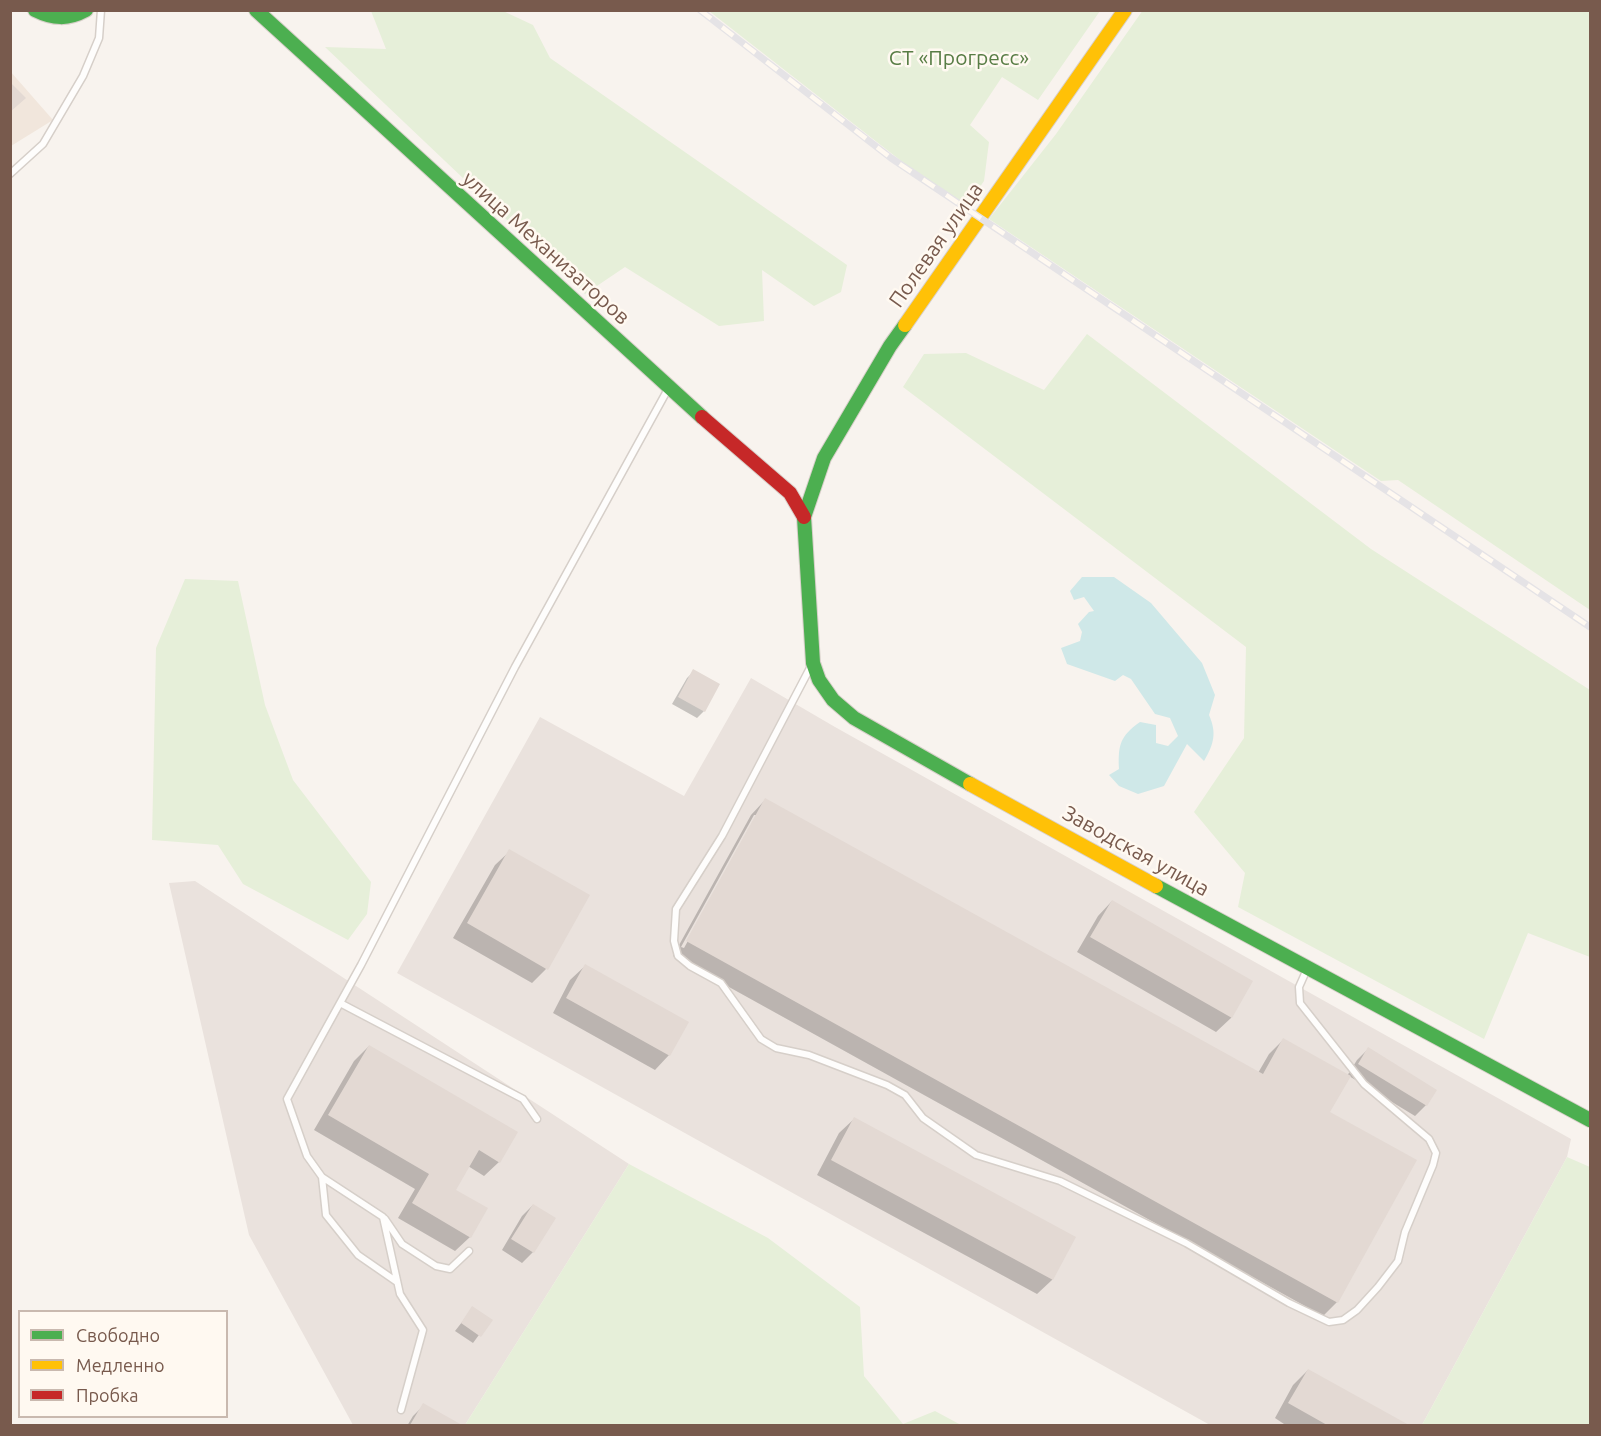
<!DOCTYPE html>
<html>
<head>
<meta charset="utf-8">
<style>
  body { margin:0 }
  #map { position:relative; width:1601px; height:1436px; overflow:hidden; background:#f8f3ee; font-family:Ubuntu,sans-serif }
  canvas { display:block }
  .frame { position:absolute; inset:0; border:12px solid #785a4d; pointer-events:none }
  .legend { position:absolute; left:18px; top:1310px; width:210px; height:108px; box-sizing:border-box; background:#fff9f1; border:2px solid #c9b9af; margin:0; padding:8px 10px; list-style:none; font-size:18px; color:#785a4d }
  .legend li { display:flex; align-items:center; gap:12px; height:30px }
  .legend b { width:30px; border:2px solid #c9b9af }
</style>
</head>
<body>
<div id="map">
<canvas width="1601" height="1436"></canvas>
<div class="frame"></div>
<ul class="legend">
<li><b style="height:8px;background:#4caf50"></b>Свободно</li>
<li><b style="height:8px;background:#ffc107"></b>Медленно</li>
<li><b style="height:8px;background:#c62828"></b>Пробка</li>
</ul>
</div>
<script>
const g = document.querySelector('canvas').getContext('2d');
g.lineJoin = 'round';
function fillPath(path, color) { g.fillStyle = color; g.fill(path, 'evenodd'); }
function stroke(path, color, width, dash) { g.strokeStyle = color; g.lineWidth = width; g.lineCap = dash ? 'butt' : 'round'; g.setLineDash(dash || []); g.stroke(path); }
function label(font, color, halo, rows, align = 'center') {
  g.font = font + ' Ubuntu,sans-serif'; g.lineWidth = 5; g.setLineDash([]); g.textBaseline = 'middle'; g.strokeStyle = halo; g.fillStyle = color; for (const [text, x, y, turn = 0] of rows) {
    g.save(); g.translate(x, y); g.rotate((+turn || 0) * Math.PI / 180); g.textAlign = isNaN(turn) ? turn : align; if (halo) g.strokeText(text, 0, 0); g.fillText(text, 0, 0); g.restore();
  }
}
const residential = new Path2D(`
  M10 71 53 120 11 146H10Z`);
const industrial = new Path2D(`
  M751 678 835 727 1571 1139 1567 1157 1422 1425H1210L397 973 540 717 684 796Z
  M195 881 629 1164 465 1425H353L249 1235 169 883Z`);
const green = new Path2D(`
  M1143 10 1590 11V610L1398 480 1381 481 989 219 1056 134Z
  M371 11H503L533 25 550 58 847 265 841 292 814 306 762 270 764 321 719 326 625 267 585 294 325 47 386 49Z
  M709 11H1100L1038 100 1002 77 970 125 989 142 984 181 964 210Z
  M1087 334 1371 549 1590 690V957L1528 933 1484 1039 1238 907 1245 873 1194 812 1244 738 1246 647 903 387 924 354 966 353 1044 390Z
  M185 579 238 581 265 705 293 780 371 882 367 914 348 940 243 884 218 845 152 840 156 648Z
  M1567 1157 1590 1167V1425H1422Z
  M629 1164 768 1238 860 1307 864 1376 903 1424 935 1411 961 1425H465Z`);
const water = new Path2D(`
  M1082 577H1114L1151 603 1202 663 1215 695 1209 715C1217 733 1214 744 1204 761L1187 744 1164 786 1138 794 1119 786 1109 775 1119 769C1118 745 1120 736 1140 722L1156 725V743L1168 746 1178 736 1170 718 1155 714 1131 679 1123 675 1115 681 1067 664 1061 648 1080 641 1082 632 1078 624 1089 612 1094 611 1084 597 1074 600 1070 591Z`);
const shadow = new Path2D(`
  M694 671 704 711 697 718 672 704 687 678Z
  M765 800 1258 1073 1269 1054 1283 1040 1347 1076 1357 1060 1368 1049 1426 1105 1415 1116 1349 1076 1328 1112 1337 1302 1323 1316 673 956 751 815ZM754 815H758L684 948 681 947Z
  M510 851 546 969 532 983 453 938 495 865Z
  M1112 901 1251 981 1231 1018 1216 1032 1077 952 1098 916Z
  M585 966 669 1055 655 1070 553 1013 570 980Z
  M369 1046 499 1162 484 1176 468 1166 454 1190 470 1237 455 1251 398 1218 415 1189 314 1130 354 1061Z
  M854 1119 1074 1238 1052 1280 1037 1294 817 1175 839 1133Z
  M533 1205V1252L522 1263 502 1250 522 1216Z
  M473 1308 490 1320 473 1343 455 1331Z
  M1308 1370 1405 1425V1426H1287L1275 1418 1293 1385Z
  M424 1405 453 1422 451 1426H407L413 1416Z`);
const building = new Path2D(`
  M10 82 26 98 10 112Z
  M693 669 720 684 705 712 678 697Z
  M765 798 1263 1074 1283 1038 1351 1076 1330 1112 1417 1160 1338 1303 686 941Z
  M509 849 590 895 548 970 467 923Z
  M1112 900 1253 981 1232 1018 1090 937Z
  M585 964 689 1022 670 1056 566 998Z
  M369 1045 518 1132 500 1163 479 1150 456 1190 488 1208 471 1238 412 1203 429 1174 328 1115Z
  M1368 1047 1437 1090 1427 1106 1358 1064Z
  M854 1117 1076 1237 1053 1280 831 1160Z
  M533 1204 556 1218 534 1253 511 1239Z
  M472 1306 493 1320 481 1337 461 1323Z
  M1308 1369 1409 1425H1327L1288 1403Z
  M423 1403 462 1425H410Z`);
const lane = new Path2D(`
  M10 174 43 144 83 76 99 38 101 10
  M810 668 722 836 676 909 674 941 678 956 690 966 721 983 761 1039 776 1048 809 1055 887 1085 905 1095 923 1118 976 1155 1060 1181 1186 1243 1289 1303 1329 1322 1343 1320 1357 1310 1378 1287 1398 1261 1405 1232 1433 1165 1436 1153 1429 1139 1364 1084 1300 1003 1299 987 1307 969
  M340 1003 523 1099 537 1119
  M322 1177 326 1215 358 1255 397 1282
  M385 1219 402 1244 436 1266 450 1269 469 1251
  M401 1410 423 1330 400 1294 383 1217 322 1177 307 1156 287 1099 361 965 515 667 668 389`);
const fast = new Path2D(`
  M35 10C53 19 68 20 86 10
  M256 10 702 417
  M905 325 890 346 824 458 804 517 813 663 819 680 833 700 854 718 970 784
  M1156 886 1590 1120`);
const slow = new Path2D(`
  M905 325 1125 10
  M970 784 1156 886`);
const jam = new Path2D(`
  M702 417 790 493 804 517`);
const rail = new Path2D(`
  M700 10 891 158 1590 627`);
const parkNames = [
  ["СТ «Прогресс»",959,58]
];
const streetNames = [
  ["Полевая улица",936,245,-55],
  ["улица Механизаторов",546,248,42],
  ["Заводская улица",1136,851,29]
];
fillPath(residential, '#f1e6dc');
fillPath(industrial, '#eae2dd');
fillPath(green, '#e6efd9');
fillPath(water, '#cfe8e8');
fillPath(shadow, '#0003');
fillPath(building, '#e3d9d3');
stroke(lane, '#d6cfc9', 9);
stroke(fast, '#d8d0ca', 16);
stroke(slow, '#d8d0ca', 16);
stroke(jam, '#d8d0ca', 16);
stroke(lane, '#fefdfc', 6);
stroke(fast, '#4caf50', 14);
stroke(slow, '#ffc107', 14);
stroke(jam, '#c62828', 14);
stroke(rail, '#e5e3e6', 7);
stroke(rail, '#fff9f1', 4.5, [14]);
label('21px', '#587d45', '#fff9f1', parkNames);
label('21px', '#785a4d', '#fff9f1', streetNames);
</script>
</body>
</html>
